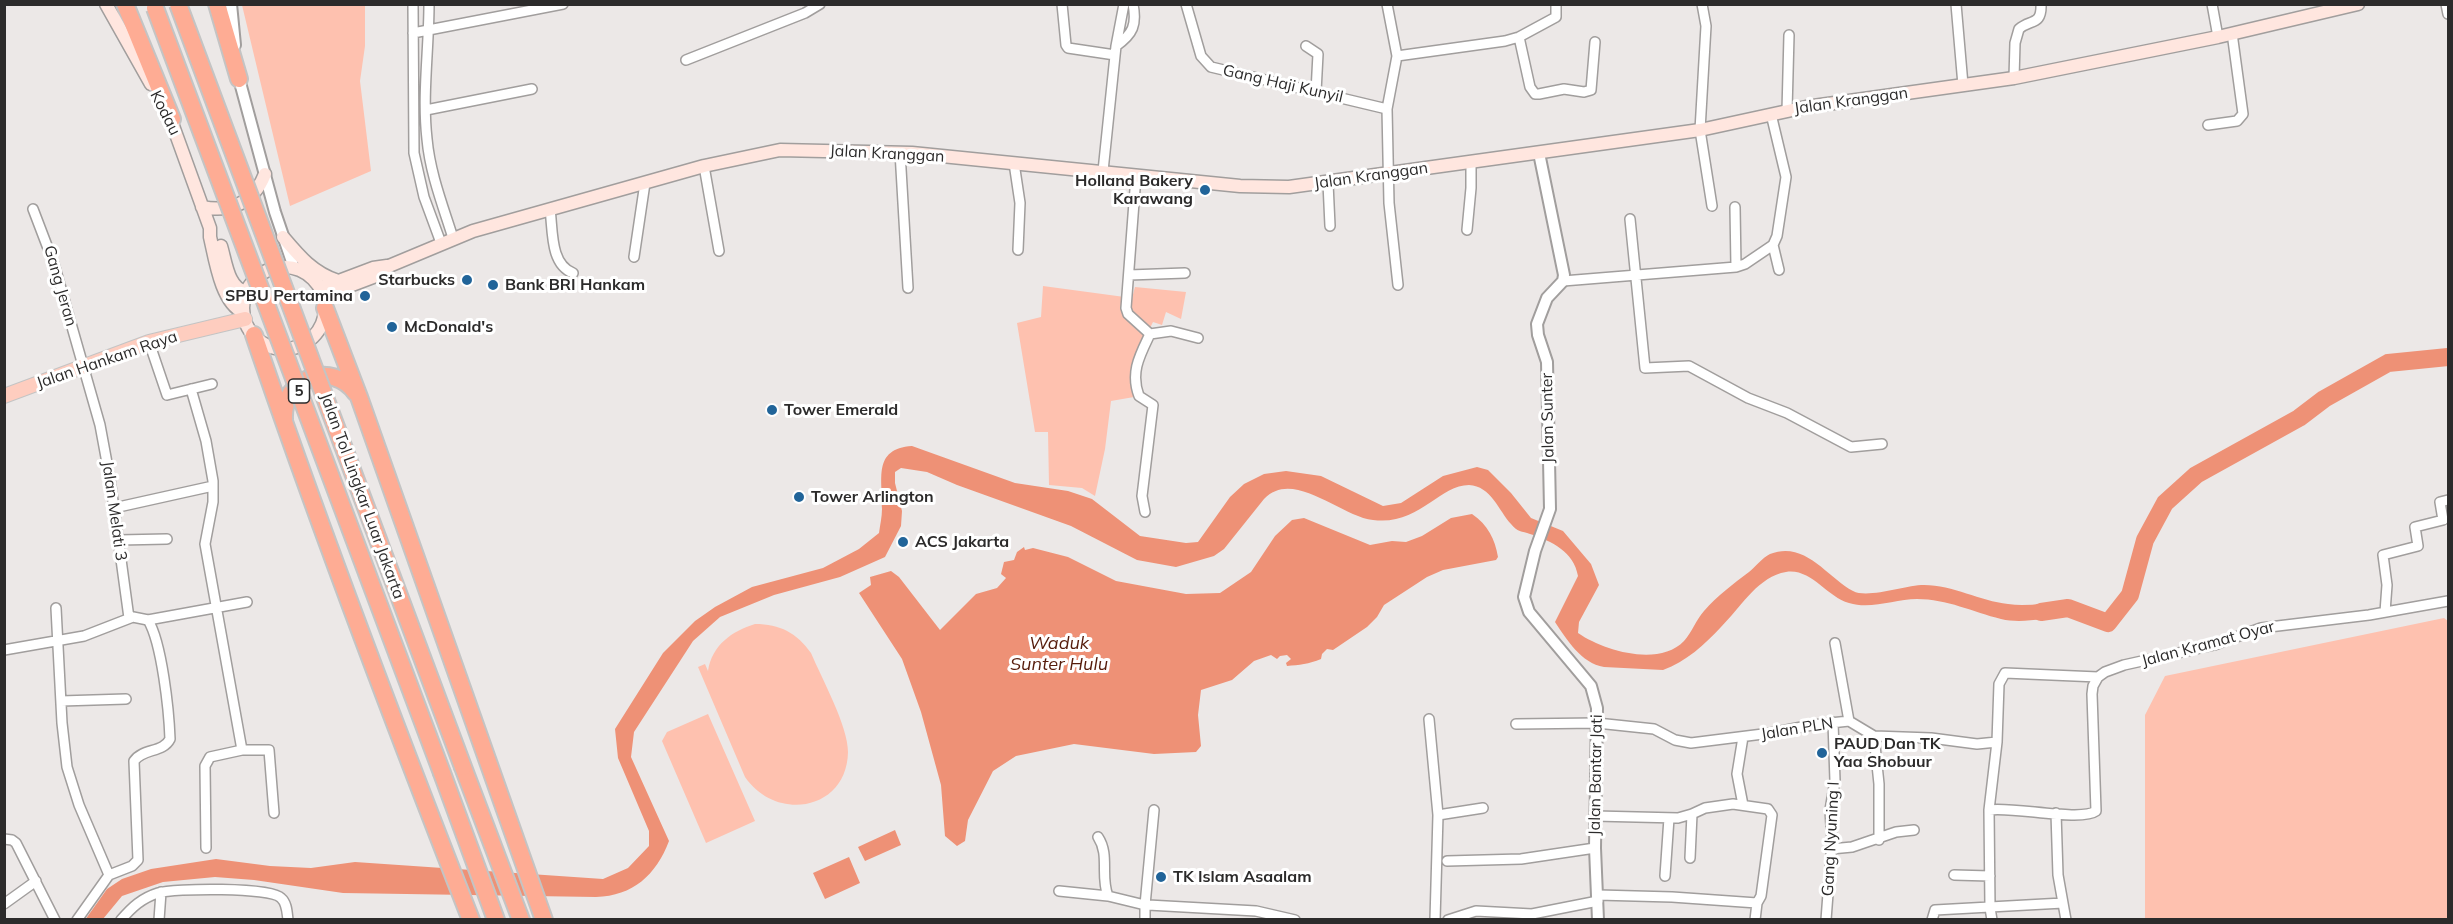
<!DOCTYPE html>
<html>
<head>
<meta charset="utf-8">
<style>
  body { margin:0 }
  #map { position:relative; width:2453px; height:924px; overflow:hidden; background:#ece8e7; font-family:Mulish,sans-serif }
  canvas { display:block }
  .frame { position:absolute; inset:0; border:6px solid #2c2b2b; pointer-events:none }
</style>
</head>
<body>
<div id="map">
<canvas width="2453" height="924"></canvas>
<div class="frame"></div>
</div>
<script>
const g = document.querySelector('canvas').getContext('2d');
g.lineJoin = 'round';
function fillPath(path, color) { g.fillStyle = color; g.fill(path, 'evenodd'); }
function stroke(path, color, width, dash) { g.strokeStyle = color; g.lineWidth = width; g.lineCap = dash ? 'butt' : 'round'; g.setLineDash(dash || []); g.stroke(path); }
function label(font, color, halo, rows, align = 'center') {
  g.font = font + ' Mulish,sans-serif'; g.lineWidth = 6; g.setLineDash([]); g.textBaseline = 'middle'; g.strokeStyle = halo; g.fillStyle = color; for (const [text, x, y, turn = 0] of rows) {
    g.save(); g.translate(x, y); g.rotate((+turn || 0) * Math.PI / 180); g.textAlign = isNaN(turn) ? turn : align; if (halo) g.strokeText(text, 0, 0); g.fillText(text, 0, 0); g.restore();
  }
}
const green = new Path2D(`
  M242 5H365V46L360 81 371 171 290 206Z
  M1043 286 1132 298 1135 287 1186 292 1181 319 1166 312 1162 325 1153 322C1138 352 1130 362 1134 397L1111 401 1105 449 1095 496 1082 488 1049 485 1048 432H1035L1017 323 1041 317Z
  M2444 618 2448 621V919H2145V715L2165 676Z
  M755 624C780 624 797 633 811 653 822 679 848 726 848 752 847 810 777 823 745 777L698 667 705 664 708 671C712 645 732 631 755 624Z
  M708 714 755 821 706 843 662 741 667 732Z`);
const water = new Path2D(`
  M912 446 1015 483 1068 491 1092 499 1140 536 1186 543 1198 542 1230 497 1244 484 1264 474 1286 471 1321 476 1383 506 1401 503 1443 476 1477 467 1488 470 1511 493 1531 518 1563 531 1591 564 1599 585 1579 622 1578 633C1604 651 1659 667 1684 641 1692 632 1696 620 1704 611 1717 596 1733 584 1749 572 1755 567 1762 558 1770 554 1805 540 1827 577 1853 591 1868 599 1905 585 1924 585 1953 585 1980 601 2008 604 2026 607 2045 603 2062 601L2065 616C2044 618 2022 624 2001 619 1973 612 1947 599 1917 599 1895 599 1871 610 1849 603 1825 596 1809 564 1781 573 1755 581 1740 608 1721 627 1705 644 1686 662 1663 670L1604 667C1581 663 1567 640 1555 622L1578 576C1574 552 1552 541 1530 534 1522 531 1517 532 1511 524 1499 511 1491 486 1469 485 1439 485 1419 526 1373 520 1340 516 1293 468 1264 499L1224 549 1214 556 1176 567 1137 560 1071 526 957 485 927 472 901 468 895 472V483L902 511 901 526 885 557 840 577 774 595 720 617 693 641 634 732 631 757 669 841C656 875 633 896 596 897L343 893 254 880 215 877 163 882 122 896 103 919 85 920 107 889 122 879 151 869 216 859 270 866 311 868 355 862 603 879 628 868 649 846V831L618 758 615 729 663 653 695 621 715 607 752 587 823 568 859 549 879 533C880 525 882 517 882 509 883 479 872 449 912 446Z
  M1472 514C1488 525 1495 539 1498 557L1496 560 1443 570 1427 577 1384 605 1377 617 1367 627 1333 650 1327 649 1322 654 1321 659C1309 664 1299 665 1287 666L1286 663 1291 659 1287 655 1280 656 1277 659 1271 655 1254 661 1232 680 1201 690 1198 715 1201 746 1196 752 1154 754 1074 744 1016 756 993 771 968 820 965 841 957 846 945 836 941 785 921 712 902 659 859 593 871 585 870 577 891 571 899 577 940 630 976 594 997 588 1006 578 1001 574 1004 562 1014 560 1017 552 1024 547 1025 550 1033 548 1068 557 1116 581 1186 594 1220 593 1251 572 1275 536 1292 520 1304 518 1370 545 1392 541 1406 542 1422 536 1451 518Z
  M895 830 901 845 865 861 858 847Z
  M849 857 860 883 825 899 813 873Z`);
const river = new Path2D(`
  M2041 612 2068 608 2108 623 2130 595 2145 540 2165 503 2196 475 2299 418 2324 399 2388 363 2448 357`);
const minor = new Path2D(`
  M413 4 414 153 424 197 441 243
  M429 4C429 49 422 95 427 139 430 173 443 206 453 238
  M1062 4 1066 45 1068 48 1115 55
  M1186 4 1201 56 1211 67 1387 109
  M1387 4 1397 56 1387 109 1389 203 1398 285
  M1702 4 1706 26 1700 130 1712 206
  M1956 4 1963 85
  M2212 4 2218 37
  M2446 4 2448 14
  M413 33 563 4
  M1519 37 1530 87 1535 94H1539L1564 89 1584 92 1591 90 1595 42
  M1116 46C1133 34 1137 25 1133 4
  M1306 46 1318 54 1316 92
  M1397 56 1505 41 1519 37 1556 17V4
  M686 60 805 13 820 4
  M2014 78 2015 43 2019 29C2030 19 2042 26 2041 4
  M426 110 532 89
  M1787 111 1789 35
  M2208 125 2237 121 2243 114 2232 33
  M900 152 908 288
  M1014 163 1020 203 1018 250
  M704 166 719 251
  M1103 171 1116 46 1124 4
  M1136 176 1126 308 1128 314 1150 334C1140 355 1130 372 1139 396L1153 405 1142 496 1145 512
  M1328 183 1330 226
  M33 209 54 264 100 425 110 479 129 618
  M550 209C553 231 550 264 573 273
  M1630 219 1645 368 1689 366 1748 398 1787 413 1851 447 1882 444
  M1467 230 1471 188V163
  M1773 245 1779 270
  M634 257 645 183
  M1736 267 1745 264 1773 245 1777 236 1786 177 1771 114
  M1129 275 1185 273
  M1563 281 1736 267 1735 207
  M1150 334 1171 331 1198 338
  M149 342 167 395 212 384
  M191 389 206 441 213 481V502L205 544 242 750
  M114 508 213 486
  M119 540 167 539
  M56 608 62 723 67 767 79 805 109 875
  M2385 612 2387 585 2383 555 2418 546 2415 527 2443 520 2440 502 2448 500
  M148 620 247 602
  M1835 643 1849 721
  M4 650 84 636 133 617 148 620C162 643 169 711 170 739 163 753 143 748 134 761L138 860 132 866 109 875 77 920
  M61 701 126 699
  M1429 719 1438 815 1435 920
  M1516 724 1597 723 1654 729 1675 740 1691 743 1771 733 1812 725 1849 721 1874 736 1931 738 1977 744 1997 742
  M1874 736 1879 784V840
  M1743 737 1737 774 1743 805
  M1989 810 1997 742 1999 684 2005 673 2098 677 2105 672 2124 665 2214 645 2261 628 2369 615 2448 601
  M2056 813 2058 875 2066 920
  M1438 815 1483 808
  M1595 816 1678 818 1692 814 1705 808 1733 804 1768 809 1772 815 1761 896 1757 903 1755 920
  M1098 837C1110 855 1100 876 1108 896
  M4 839 12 840 16 843 55 920
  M206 848 205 766 210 757 242 750H269L274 813
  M1831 849 1852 847 1896 832 1914 830
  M1690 858 1692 814
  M1447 861 1521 859 1595 848
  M1954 875 1990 876
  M1665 876 1669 818
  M1059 891 1108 896 1145 905 1154 810
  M1598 895 1672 897 1757 903
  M4 904 36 881
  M121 920C132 907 142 898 158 893 174 888 271 887 281 898 287 903 287 912 288 920
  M159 920 161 892
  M1145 920V905H1148L1256 911 1295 920
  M1448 920 1476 911 1532 914 1598 901
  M1826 920 1832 841 1830 810 1835 781 1833 722
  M1932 920 1935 910 2063 903
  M1992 920 1990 908 1989 810C2012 806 2081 822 2096 811L2092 694 2093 686 2098 677`);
const tertiary = new Path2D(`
  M231 4 235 45
  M238 75 275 212 294 268
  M1539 153 1564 275 1563 281 1547 298 1537 324 1538 335 1547 362 1550 509 1535 551 1524 597 1529 612 1591 686 1597 708 1595 848 1598 920`);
const secondary = new Path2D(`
  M106 4 151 84
  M168 112 210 228V237C215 258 221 303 243 312
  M202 207C232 213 254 202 265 174
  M283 237C299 256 313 273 338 281
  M221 246C226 263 228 288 246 292
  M243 308a41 41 0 1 1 82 0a41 41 0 1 1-82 0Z
  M320 288 373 268 387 266
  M323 296 376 276 389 266 473 231 704 166 780 150 912 153 1240 186 1289 187 1700 130 1806 107 2014 78 2218 37 2358 4`);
const primary = new Path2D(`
  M4 396 149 342 245 319`);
const motorway = new Path2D(`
  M125 4 172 119
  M217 4 239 79
  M325 308 359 397 544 920
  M254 335C321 532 395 726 471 920
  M284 419C282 378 332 360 356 393
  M463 767 521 920
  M442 773 496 920`);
const motorwayBridge = new Path2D(`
  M178 4 463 767
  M155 8 442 773`);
const markers = [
  [1205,190,6,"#216499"],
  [467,280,6,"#216499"],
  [493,285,6,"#216499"],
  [365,296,6,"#216499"],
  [392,327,6,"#216499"],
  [772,410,6,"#216499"],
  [799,497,6,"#216499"],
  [903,542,6,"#216499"],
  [1822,753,6,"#216499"],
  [1161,877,6,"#216499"]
];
const shields = [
  [299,391,21]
];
const shieldNames = [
  ["5",299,391]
];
const streetNames = [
  ["Gang Haji Kunyil",1283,84,13],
  ["Jalan Kranggan",1851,101,-8],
  ["Kodau",165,113,63],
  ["Jalan Kranggan",887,154,3],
  ["Jalan Kranggan",1371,176,-8],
  ["Gang Jeran",60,286,74],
  ["Jalan Hankam Raya",107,360,-19],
  ["Jalan Sunter",1548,418,-91],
  ["Jalan Tol Lingkar Luar Jakarta",362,496,70],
  ["Jalan Melati 3",114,511,82],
  ["Jalan Kramat Oyar",2208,644,-15],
  ["Jalan PLN",1797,729,-9],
  ["Jalan Bantar Jati",1596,775,-89],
  ["Gang Nyuning I",1831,839,-87]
];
const poiNames = [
  ["Holland Bakery",1193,181,"right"],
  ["Karawang",1193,199,"right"],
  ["Starbucks",455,280,"right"],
  ["Bank BRI Hankam",505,285],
  ["SPBU Pertamina",353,296,"right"],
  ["McDonald's",404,327],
  ["Tower Emerald",784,410],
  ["Tower Arlington",811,497],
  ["ACS Jakarta",915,542],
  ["PAUD Dan TK",1834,744],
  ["Yaa Shobuur",1834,762],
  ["TK Islam Asaalam",1173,877]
];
const waterNames = [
  ["Waduk",1059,644],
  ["Sunter Hulu",1059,665]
];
fillPath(green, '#fec1af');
fillPath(water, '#ee9176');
stroke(river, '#ee9176', 18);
stroke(minor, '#a19e9d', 12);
stroke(tertiary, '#a19e9d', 14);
stroke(secondary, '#a19e9d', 15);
stroke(primary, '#c4c4c4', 16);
stroke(motorway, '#c4c4c4', 20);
stroke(minor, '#fff', 9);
stroke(tertiary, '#fff', 10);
stroke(secondary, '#ffe6df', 12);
stroke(primary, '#fecdbf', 14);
stroke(motorway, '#feac94', 16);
stroke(motorwayBridge, '#c4c4c4', 20, []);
stroke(motorwayBridge, '#feac94', 16);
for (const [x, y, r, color] of markers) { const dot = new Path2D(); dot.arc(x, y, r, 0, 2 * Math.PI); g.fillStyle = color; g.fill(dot); stroke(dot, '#fff', 2); }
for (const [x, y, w] of shields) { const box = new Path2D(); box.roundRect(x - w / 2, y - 12, w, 24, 4.5); g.fillStyle = '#fff'; g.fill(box); stroke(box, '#2c2b2b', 1.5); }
label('bold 15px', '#2c2b2b', null, shieldNames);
label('16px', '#2c2b2b', '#fff', streetNames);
label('bold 16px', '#2c2b2b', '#fff', poiNames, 'left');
label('italic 18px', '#561c0b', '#fff', waterNames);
</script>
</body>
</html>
